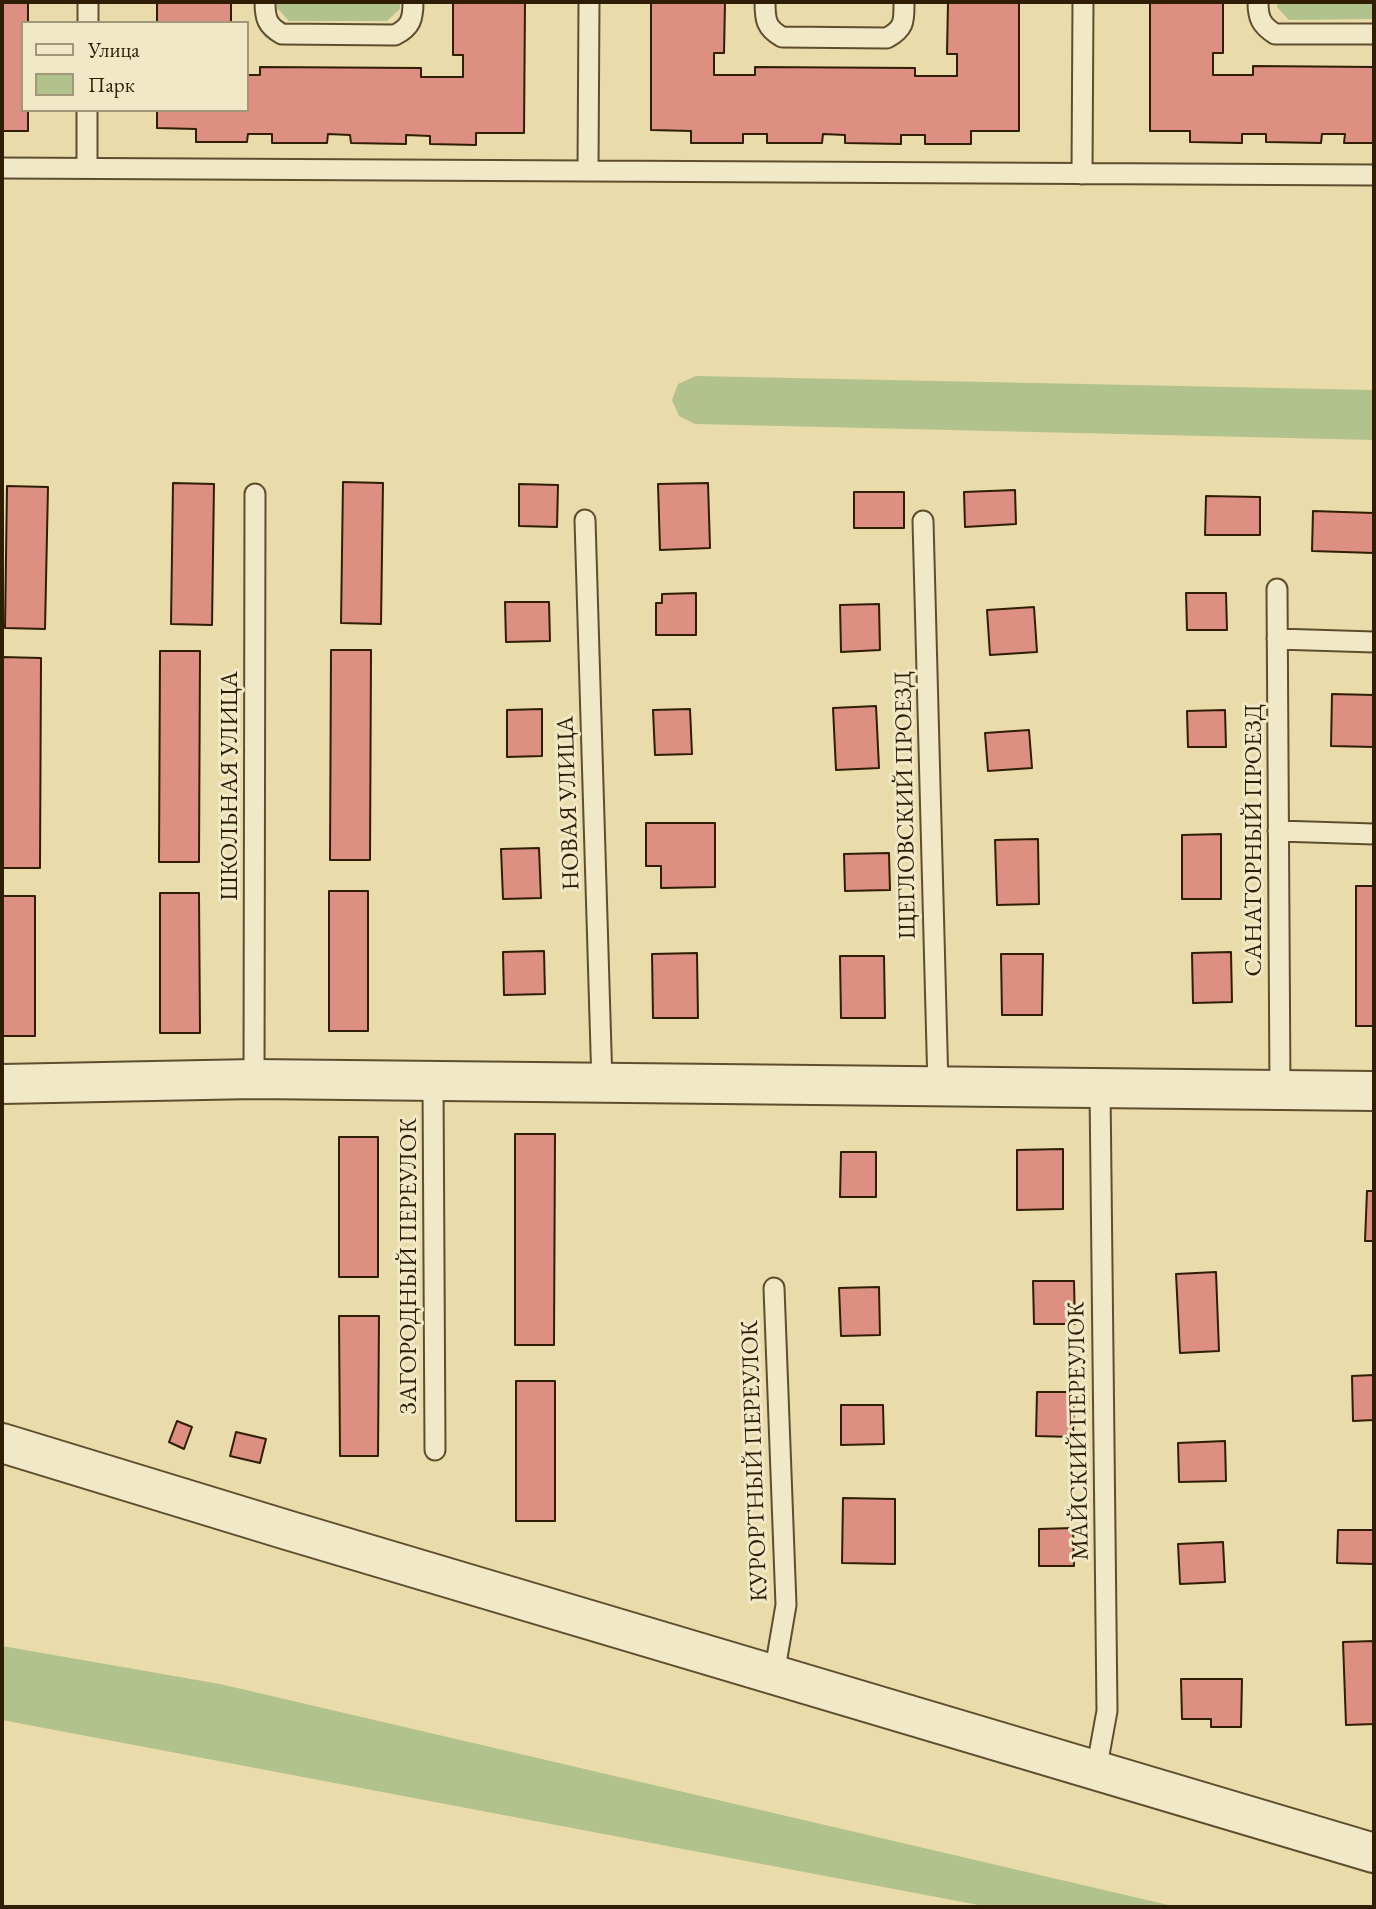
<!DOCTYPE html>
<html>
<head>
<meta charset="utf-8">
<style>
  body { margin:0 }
  #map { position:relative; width:1376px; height:1909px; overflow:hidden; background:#eadcaa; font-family:"EB Garamond",serif }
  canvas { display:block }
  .frame { position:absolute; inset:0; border:4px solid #2f1e04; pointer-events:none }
  .legend { position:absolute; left:21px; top:21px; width:228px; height:91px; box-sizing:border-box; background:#f1e8c8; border:2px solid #a3977a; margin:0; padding:9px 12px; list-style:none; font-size:21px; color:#2f1e04 }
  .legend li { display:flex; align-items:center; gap:14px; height:35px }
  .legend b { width:35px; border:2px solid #a3977a }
</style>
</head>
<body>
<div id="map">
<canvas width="1376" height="1909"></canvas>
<div class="frame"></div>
<ul class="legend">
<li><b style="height:9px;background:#f1e8c8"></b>Улица</li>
<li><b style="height:19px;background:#b2c28c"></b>Парк</li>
</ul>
</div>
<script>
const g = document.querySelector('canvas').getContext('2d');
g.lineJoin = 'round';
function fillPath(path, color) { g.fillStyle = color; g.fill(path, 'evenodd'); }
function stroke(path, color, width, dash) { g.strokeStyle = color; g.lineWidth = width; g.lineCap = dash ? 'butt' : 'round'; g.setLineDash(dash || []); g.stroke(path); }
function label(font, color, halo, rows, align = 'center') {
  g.font = font + ' "EB Garamond",serif'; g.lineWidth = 6; g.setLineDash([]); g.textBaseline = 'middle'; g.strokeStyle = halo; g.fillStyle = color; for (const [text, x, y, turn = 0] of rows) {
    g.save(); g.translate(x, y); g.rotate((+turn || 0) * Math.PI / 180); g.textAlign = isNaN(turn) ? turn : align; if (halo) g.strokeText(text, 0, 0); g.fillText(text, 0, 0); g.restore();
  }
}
const green = new Path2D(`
  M277 2H400V9L387 21H289L277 8Z
  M1277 2H1374V19L1289 20 1277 7Z
  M696 376 1374 390V440L695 424 679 416 672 400 678 384Z
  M2 1646 220 1684 1177 1907H989L2 1720Z`);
const building = new Path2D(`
  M2 2H28V23H23V110H28V131H2Z
  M157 2H231V23H157Z
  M453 2H525L524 133H476V145L430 144V136L406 135V144L351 143 350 135 328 134 327 143H272V134H248L247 142H196V129L157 128V110H247V75H260V67L421 68V77H463V55H453Z
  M651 2H725L724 53H714V75H755V67L915 68V76H957V54H947L948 2H1019V131H971V144H925V135H901V144L845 143V135L823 134 822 143H767V134H743V143H691V131L651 130Z
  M1150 2H1223V53H1213V75H1253V66L1374 67V143H1344L1345 134H1322L1321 143 1266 142V134H1242V143L1190 142V131H1150Z
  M343 482 383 483 381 624 341 623Z
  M173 483 214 484 212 625 171 624Z
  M708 483 710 548 660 550 658 484Z
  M519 484 558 485 557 527 519 526Z
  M7 486 48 487 45 629 5 628Z
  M1015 490 1016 524 965 527 964 492Z
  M854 492H904V528H854Z
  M1206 496 1260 497V535H1205Z
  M1313 511 1374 513V553L1312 551Z
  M696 593V635H656V603H662V594Z
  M1186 593H1226L1227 630H1187Z
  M505 602H549L550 641 506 642Z
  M879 604 880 650 841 652 840 605Z
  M1034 607 1037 652 990 655 987 610Z
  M331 650H371L370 860H330Z
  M160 651H200L199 862H159Z
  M2 657 41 658 40 868H2Z
  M1332 694 1374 695V747L1331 746Z
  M876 706 879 768 836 770 833 708Z
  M542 709V756L507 757V710Z
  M690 709 692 754 655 755 653 710Z
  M1225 710 1226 747H1188L1187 711Z
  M1029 730 1032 768 988 771 985 733Z
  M646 823H715V887L661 888V866H646Z
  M1221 834V899H1182V835Z
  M1038 839 1039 904 997 905 995 840Z
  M539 848 541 898 503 899 501 849Z
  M889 853 890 890 845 891 844 854Z
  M1356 886H1374V1026H1356Z
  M329 891H368V1031H329Z
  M160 893H199L200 1033H160Z
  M2 896H35V1036H2Z
  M544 951 545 994 504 995 503 952Z
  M1231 952 1232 1002 1193 1003 1192 953Z
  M697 953 698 1018H653L652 954Z
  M1001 954H1043L1042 1015H1002Z
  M840 956H884L885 1018H841Z
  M515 1134H555L554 1345H515Z
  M339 1137H378V1277H339Z
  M1063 1149V1209L1017 1210V1150Z
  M841 1152H876V1197H840Z
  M1367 1191H1374V1241H1365Z
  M1216 1272 1219 1351 1180 1353 1176 1274Z
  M1033 1281H1074L1075 1324H1034Z
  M879 1287 880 1335 841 1336 839 1288Z
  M339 1316H379L378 1456H340Z
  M1374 1375V1420L1353 1421 1352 1376Z
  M516 1381H555V1521H516Z
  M1037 1392H1074L1073 1437 1036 1436Z
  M841 1405H883L884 1444 841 1445Z
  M177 1421 192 1427 184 1449 169 1442Z
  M236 1432 266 1439 260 1463 230 1456Z
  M1225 1441 1226 1481 1179 1482 1178 1443Z
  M843 1498 895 1499V1564L842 1563Z
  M1073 1528 1074 1566H1039V1529Z
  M1338 1530H1374V1564L1337 1563Z
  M1223 1542 1225 1582 1180 1584 1178 1544Z
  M1374 1641V1724L1346 1725 1343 1642Z
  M1181 1679H1242L1241 1727H1211V1719H1182Z`);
const lane = new Path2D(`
  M265 2C265 18 267 26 282 34L395 35C411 27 413 19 413 2
  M765 2C765 20 766 28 782 37L887 38C905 28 904 21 904 2
  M1258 2C1258 18 1261 25 1275 34H1374
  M88 23V2
  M2 168 1374 175
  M87 168V110
  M588 171 589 2
  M1082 174 1083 2
  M585 520 602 1084
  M923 521 938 1087
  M1277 589 1280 1090
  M1277 639 1374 642
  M1278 831 1374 834
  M254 1079 255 494
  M433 1082 435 1450
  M774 1675 786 1605 774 1288
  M1096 1771 1107 1711 1100 1089`);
const street = new Path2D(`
  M2 1084 254 1079 1374 1091
  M2 1443 287 1530 1374 1853`);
const streetNames = [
  ["ШКОЛЬНАЯ УЛИЦА",230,786,-90],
  ["НОВАЯ УЛИЦА",569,803,-92],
  ["ЩЕГЛОВСКИЙ ПРОЕЗД",906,805,-91],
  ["САНАТОРНЫЙ ПРОЕЗД",1254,840,-90],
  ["ЗАГОРОДНЫЙ ПЕРЕУЛОК",409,1266,-90],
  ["МАЙСКИЙ ПЕРЕУЛОК",1079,1431,-91],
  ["КУРОРТНЫЙ ПЕРЕУЛОК",755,1461,-92]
];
fillPath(green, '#b2c28c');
fillPath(building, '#dd8f82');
stroke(building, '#2f1e04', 2);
stroke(lane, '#5e4e2e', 23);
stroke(street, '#5e4e2e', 42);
stroke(lane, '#f1e8c8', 19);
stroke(street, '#f1e8c8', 38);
label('24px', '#2f1e04', '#f1e8c8', streetNames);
</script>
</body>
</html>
